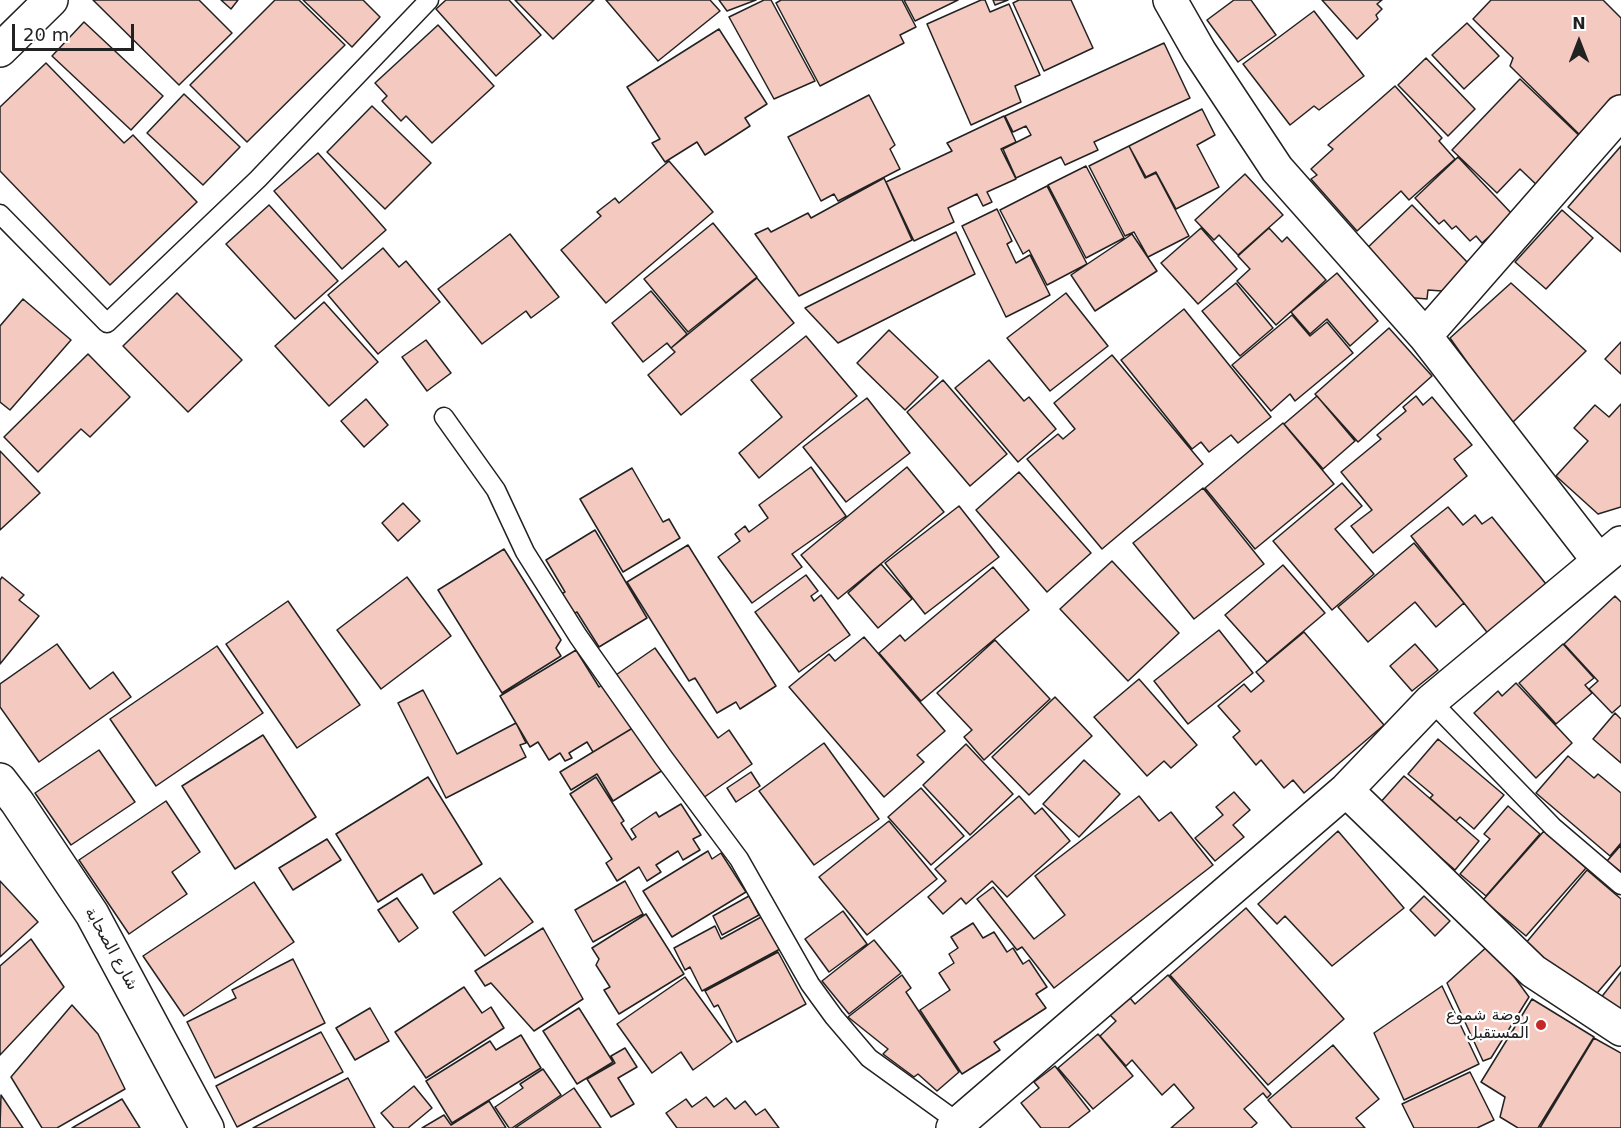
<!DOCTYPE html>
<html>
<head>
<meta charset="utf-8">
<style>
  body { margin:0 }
  #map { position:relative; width:1621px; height:1128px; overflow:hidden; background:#fff; font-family:"DejaVu Sans",sans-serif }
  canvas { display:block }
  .north { position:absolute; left:1549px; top:12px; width:60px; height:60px; -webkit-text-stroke:4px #fff; paint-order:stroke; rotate:0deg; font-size:16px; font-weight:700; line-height:24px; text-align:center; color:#222 }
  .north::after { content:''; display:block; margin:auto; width:21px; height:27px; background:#222; clip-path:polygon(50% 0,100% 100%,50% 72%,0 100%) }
  .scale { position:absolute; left:12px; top:24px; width:122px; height:27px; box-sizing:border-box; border:3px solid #222; border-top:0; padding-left:8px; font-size:18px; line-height:21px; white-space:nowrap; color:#222; -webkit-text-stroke:4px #fff; paint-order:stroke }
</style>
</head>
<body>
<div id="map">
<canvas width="1621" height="1128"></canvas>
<div class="north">N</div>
<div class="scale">20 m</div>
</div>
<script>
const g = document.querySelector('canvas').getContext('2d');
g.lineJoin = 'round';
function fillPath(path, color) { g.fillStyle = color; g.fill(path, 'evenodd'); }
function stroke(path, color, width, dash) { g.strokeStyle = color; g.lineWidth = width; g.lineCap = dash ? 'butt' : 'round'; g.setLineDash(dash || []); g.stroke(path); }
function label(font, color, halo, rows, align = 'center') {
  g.font = font + ' "DejaVu Sans",Cairo,sans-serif'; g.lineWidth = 4.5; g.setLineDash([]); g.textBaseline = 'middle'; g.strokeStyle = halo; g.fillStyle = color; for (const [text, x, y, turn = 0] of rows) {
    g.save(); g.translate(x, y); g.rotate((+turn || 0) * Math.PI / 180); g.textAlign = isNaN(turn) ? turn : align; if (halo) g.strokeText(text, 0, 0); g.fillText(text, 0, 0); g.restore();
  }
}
const building = new Path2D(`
  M93 0H199L232 33 179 85Z
  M221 0H238L231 9Z
  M275 0H299L345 45 247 142 190 85Z
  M303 0H363L380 17 352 47Z
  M446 0H509L541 35 496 76 436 9Z
  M515 0H594L553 39Z
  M606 0H710L720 11 658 61Z
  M719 0H756L727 11Z
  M764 0H771L815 81 774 99 729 17Z
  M781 0H902L916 27 900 35 904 43 820 86 776 3Z
  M904 0H958L915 21Z
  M981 0H985L990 12 1009 4 1040 75 1015 86 1021 102 971 125 927 24Z
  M993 0H1008L995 5Z
  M1019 0H1071L1093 48 1044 71 1013 3Z
  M1234 0H1251L1276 35 1238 62 1207 20Z
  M1322 0H1382L1377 4 1382 9 1376 15 1378 19 1357 39Z
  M1491 0H1603L1621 18V100L1583 138 1510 66 1513 58 1473 19Z
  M1314 11 1364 76 1319 110 1314 106 1290 125 1243 64Z
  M84 22 163 96 131 130 52 56Z
  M1467 23 1499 56 1464 89 1432 55Z
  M438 25 494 86 432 143 406 116 401 121 382 101 387 96 375 83Z
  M719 29 767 104 745 118 750 126 705 155 697 142 665 162 652 143 660 139 627 87Z
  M1164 43 1190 98 1094 142 1098 150 1065 165 1061 157 1016 178 1003 149 1031 135 1026 126 1013 132 1005 116Z
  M1426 58 1475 109 1448 136 1398 85Z
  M46 63 124 143 133 135 197 202 110 285 0 171V107Z
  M1520 79 1587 143 1541 189 1520 169 1497 193 1452 150Z
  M1395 86 1442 138 1439 141 1455 159 1409 200 1401 191 1357 231 1311 179 1317 175 1311 169 1333 149 1328 145Z
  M184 94 240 147 203 185 147 133Z
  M869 95 895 145 890 149 900 169 838 201 834 194 821 201 788 137Z
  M372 106 431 163 385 209 327 152Z
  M1202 109 1215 135 1197 145 1219 187 1176 209 1156 172 1146 177 1129 146Z
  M1004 116 1016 142 1001 149 1016 179 987 192 992 202 983 206 977 194 948 208 954 222 914 241 886 182 952 151 947 143Z
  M1129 146 1145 178 1156 173 1189 236 1148 257 1134 232 1125 236 1089 166Z
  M1621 146V252L1568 207Z
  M318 153 386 230 342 269 274 191Z
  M1458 157 1513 215 1482 243 1476 236 1470 241 1456 226 1452 229 1444 220 1439 224 1415 198Z
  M669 161 713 212 606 303 561 250 601 216 597 212 615 198 619 203Z
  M1086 166 1124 238 1086 258 1048 185Z
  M1245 174 1283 215 1238 255 1219 235 1214 240 1195 220Z
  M884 178 912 240 799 296 755 234 768 228 771 232 808 213 811 218Z
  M1047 186 1087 264 1047 285 1029 250 1023 254 1000 210Z
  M269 205 338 281 295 319 226 244Z
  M1412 205 1470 265 1442 291 1428 290 1427 299 1404 297 1362 253Z
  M997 209 1012 241 1007 244 1016 263 1030 255 1050 295 1006 317 962 226Z
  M1562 210 1593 238 1546 289 1515 262Z
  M713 223 757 277 688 332 644 279Z
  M1201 228 1237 269 1198 304 1161 263Z
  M1269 228 1282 242 1287 237 1326 280 1276 325 1237 281 1250 269 1238 256Z
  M956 232 975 274 838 343 805 308Z
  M510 234 559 297 531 318 526 311 482 344 438 289Z
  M1132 234 1157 271 1095 311 1071 275Z
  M383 248 399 267 406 261 440 302 378 354 328 295Z
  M1337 273 1378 321 1350 346 1327 319 1310 334 1291 312Z
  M757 278 794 323 681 415 648 375 675 352 671 348Z
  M1236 283 1273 328 1240 356 1202 311Z
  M1511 283 1586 351 1511 424 1450 338Z
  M651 291 687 334 671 348 667 343 643 362 612 323Z
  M177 293 242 360 188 412 123 346Z
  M1066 293 1108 346 1050 391 1007 338Z
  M23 299 71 340 10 410 0 402V326Z
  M324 302 378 362 329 406 275 346Z
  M1184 309 1271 417 1238 443 1231 435 1209 452 1201 442 1192 449 1121 360Z
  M1292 315 1310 336 1327 322 1353 353 1295 401 1290 394 1271 411 1232 365Z
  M1389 328 1432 376 1358 442 1315 394Z
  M889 330 938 377 905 410 857 363Z
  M806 336 857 396 759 478 739 453 782 417 751 380Z
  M426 340 451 373 427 391 402 357Z
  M1621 342V374L1605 359Z
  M88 354 130 397 90 437 81 429 38 472 4 437Z
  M1112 355 1203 464 1102 549 1027 459 1058 434 1063 439 1075 429 1054 403Z
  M989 360 1024 401 1029 397 1056 429 1018 462 955 388Z
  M943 380 1007 454 970 486 907 412Z
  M1317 396 1355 441 1323 469 1284 424Z
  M1416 396 1423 405 1432 397 1472 445 1454 459 1467 476 1373 553 1351 526 1372 510 1341 472 1381 439 1377 435 1406 411 1403 407Z
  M867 398 910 453 846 502 803 447Z
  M366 399 388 425 364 447 341 421Z
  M1621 404V507L1598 514 1556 476 1588 441 1574 428 1595 405 1609 417Z
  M1283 423 1334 484 1255 549 1205 488Z
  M0 451 40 493 0 530Z
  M811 467 846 516 792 554 802 567 752 603 718 557 740 541 735 534 745 526 749 532 768 518 759 505Z
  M907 467 944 512 838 599 801 555Z
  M632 468 663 522 669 519 680 538 623 572 580 499Z
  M1019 472 1091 553 1047 592 976 510Z
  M1342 483 1362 506 1335 529 1374 574 1332 610 1273 541Z
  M1203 488 1264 564 1194 619 1133 543Z
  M403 503 420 521 398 541 382 523Z
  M959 506 999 557 925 614 885 563Z
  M1448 507 1463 525 1475 515 1482 524 1492 517 1550 589 1490 636 1411 536Z
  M595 530 647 618 599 647 577 612 573 614 561 594 565 592 546 560Z
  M1414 543 1464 603 1436 627 1415 602 1368 642 1338 607Z
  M688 545 776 686 740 709 736 702 717 713 695 678 689 681 627 582Z
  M504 549 561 640 556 648 561 656 502 693 438 590Z
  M1112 561 1179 633 1128 681 1060 609Z
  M881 564 912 599 878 628 848 593Z
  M1283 565 1325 613 1267 662 1225 615Z
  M993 567 1029 610 921 701 879 653 900 635 905 641Z
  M806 575 818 591 811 596 814 601 821 595 850 635 799 672 755 612Z
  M2 577 24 595 19 600 39 616 0 664V580Z
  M407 577 451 636 381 689 337 630Z
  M1615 596 1621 602V705L1612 713 1589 689 1598 681 1564 644Z
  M288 601 360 705 297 748 226 644Z
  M1219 630 1253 673 1188 724 1154 681Z
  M1304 632 1384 725 1304 793 1293 780 1284 788 1261 760 1256 765 1233 737 1240 731 1218 706 1244 684 1251 692 1264 681 1256 672Z
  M864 637 945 731 917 755 924 762 884 797 789 687 829 654 835 661Z
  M995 640 1050 699 984 760 964 737 972 730 937 693Z
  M57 644 90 689 113 672 131 697 39 762 0 707V684Z
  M1415 644 1438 670 1412 691 1390 666Z
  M1563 644 1594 678 1585 685 1592 693 1556 724 1519 683Z
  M217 646 263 713 156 786 110 719Z
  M655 648 718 738 729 730 752 764 703 798 613 677Z
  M576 650 599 687 608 681 636 726 593 752 587 742 569 753 572 758 565 761 560 753 549 760 538 742 530 747 500 696Z
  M1139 679 1197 745 1171 768 1164 761 1147 776 1094 717Z
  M1516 683 1572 743 1536 778 1474 713 1498 691 1502 696Z
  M423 690 457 754 516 723 526 743 520 745 526 757 446 798 398 703Z
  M1055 697 1092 736 1029 795 992 757Z
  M1615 713 1621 719V763L1593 739Z
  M636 726 663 770 613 801 597 774 571 790 560 772Z
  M263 735 316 817 235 869 182 786Z
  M1438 739 1504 795 1474 829 1460 817 1456 821 1430 798 1433 795 1408 774Z
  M824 743 879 819 814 865 759 791Z
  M966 744 1013 794 970 835 923 785Z
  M99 750 135 802 71 845 35 793Z
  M1568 756 1594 778 1598 774 1621 793V843L1610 856 1536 793Z
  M1084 760 1120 794 1079 837 1043 804Z
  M751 772 760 786 736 802 727 788Z
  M1404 776 1479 841 1455 870 1379 804Z
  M428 777 482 864 434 894 422 874 378 902 336 834Z
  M596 777 624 821 621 823 632 840 636 837 631 829 656 812 659 817 681 804 701 835 693 839 700 850 683 860 678 851 656 865 661 872 647 881 639 867 617 881 606 863 612 859 570 794Z
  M921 788 964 836 931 865 888 817Z
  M1234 792 1250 810 1233 825 1244 837 1215 861 1195 838 1223 815 1216 807Z
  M1019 796 1035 814 1042 808 1070 841 1007 897 992 881 966 904 961 898 943 914 928 897 946 881 935 869Z
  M1139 796 1159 821 1171 812 1213 865 1054 988 1022 947 1017 950 977 899 993 887 1034 939 1065 915 1035 876Z
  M166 801 200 852 172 872 187 894 129 934 79 860Z
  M1508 806 1540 834 1486 896 1460 874 1490 839 1484 834Z
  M889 821 937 879 867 935 819 877Z
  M1338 831 1404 908 1332 966 1285 916 1277 924 1258 904Z
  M1544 831 1586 868 1526 936 1483 900Z
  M327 839 341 860 293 890 279 868Z
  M1621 845V872L1607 861Z
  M708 851 712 859 721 853 746 892 672 937 643 891Z
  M1587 870 1621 899V965L1592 999 1525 944Z
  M500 878 533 922 485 956 453 912Z
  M0 881 38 922 0 957Z
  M625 881 643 914 593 942 575 910Z
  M254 882 294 942 184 1016 143 956Z
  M749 896 759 915 722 935 713 916Z
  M1424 896 1450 921 1435 936 1410 910Z
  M397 898 418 928 399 942 378 910Z
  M1246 908 1344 1019 1268 1085 1170 975Z
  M843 911 867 944 829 972 805 939Z
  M646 914 684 974 619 1014 604 990 610 987 596 965 599 959 592 948Z
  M763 916 780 949 702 991 690 967 685 970 674 948 715 926 721 939Z
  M973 923 983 938 994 932 1007 952 1013 948 1023 964 1029 960 1047 987 1036 994 1046 1008 994 1042 1000 1050 962 1074 920 1010 950 990 939 973 954 963 949 954 958 948 951 937Z
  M543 928 583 999 534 1031 491 983 485 986 475 971Z
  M31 939 64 987 0 1055V966Z
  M874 940 901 973 849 1014 822 981Z
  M1490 944 1529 997 1491 1058 1483 1061 1447 983Z
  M778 952 806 1004 737 1042 718 1005 714 1007 705 991Z
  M293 959 325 1023 215 1078 187 1022 236 998 232 990Z
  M1621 972V1015L1600 999Z
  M902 975 911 988 906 992 959 1072 937 1091 918 1074 914 1077 883 1054 888 1049 848 1017Z
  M1168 975 1271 1094 1267 1098 1263 1093 1244 1109 1257 1123 1251 1128H1171L1194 1108 1174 1084 1162 1095 1132 1060 1126 1066 1100 1036 1116 1021 1110 1015 1130 998 1135 1004Z
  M685 977 732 1042 693 1070 681 1052 652 1073 617 1024Z
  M1442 986 1479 1064 1404 1100 1374 1033Z
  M464 987 482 1013 491 1007 504 1028 426 1078 395 1032Z
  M1532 999 1594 1037 1538 1128H1518L1500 1117 1505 1097 1481 1082Z
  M72 1005 98 1034 125 1089 57 1128H42L11 1077Z
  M370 1008 389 1041 355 1060 336 1028Z
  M579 1008 613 1062 577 1084 543 1031Z
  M321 1032 343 1072 237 1127 216 1086Z
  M1098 1034 1133 1076 1093 1109 1058 1068Z
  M521 1035 541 1068 452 1123 426 1081 490 1041 496 1050Z
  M1594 1038 1621 1053V1128H1540Z
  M1333 1045 1379 1099 1356 1118 1365 1128H1292L1268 1100Z
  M625 1048 637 1067 618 1078 634 1104 611 1117 587 1079 615 1063 611 1056Z
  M1055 1066 1090 1111 1068 1128H1041L1021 1103 1039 1088 1034 1082Z
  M543 1069 561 1095 512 1128H509L495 1107 523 1088 520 1084Z
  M1470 1072 1494 1120 1477 1128H1414L1402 1104Z
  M348 1078 375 1128H253Z
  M414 1086 432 1108 408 1128H394L381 1113Z
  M574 1088 601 1128H515Z
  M1 1095 23 1128H0Z
  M706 1097 714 1107 726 1098 735 1109 745 1101 756 1115 765 1109 779 1128H677L666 1113 686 1099 692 1107Z
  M122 1099 140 1128H72Z
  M489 1101 506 1128H422L444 1115 451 1125Z`);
const lane = new Path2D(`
  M0 214 107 323 258 179 429 0
  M444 417 496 490 525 552 578 636 663 757 739 859 810 984 834 1017 869 1058 959 1123
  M1431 701 1553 827 1621 885`);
const street = new Path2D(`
  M1170 0 1199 51 1277 169 1425 336
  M0 50 51 0
  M1599 561 1425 336 1621 112
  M0 780 17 802 92 914 207 1128
  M1346 790 1533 971 1621 1029
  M953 1128 1346 790 1431 701 1621 543`);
const markers = [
  [1541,1025,6,"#c62828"]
];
const streetNames = [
  ["شارع الصحابة",111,949,61]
];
const poiNames = [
  ["روضة شموع",1529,1016],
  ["المستقبل",1529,1034]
];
fillPath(building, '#f3c9c0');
stroke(building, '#222', 1.5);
stroke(lane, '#222', 21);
stroke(street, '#222', 36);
stroke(lane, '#fff', 18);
stroke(street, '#fff', 33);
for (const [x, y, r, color] of markers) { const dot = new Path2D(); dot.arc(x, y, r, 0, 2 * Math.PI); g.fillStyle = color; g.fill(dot); stroke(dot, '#fff', 2); }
label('16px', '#222', '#fff', streetNames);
label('16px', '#222', '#fff', poiNames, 'right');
</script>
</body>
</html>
